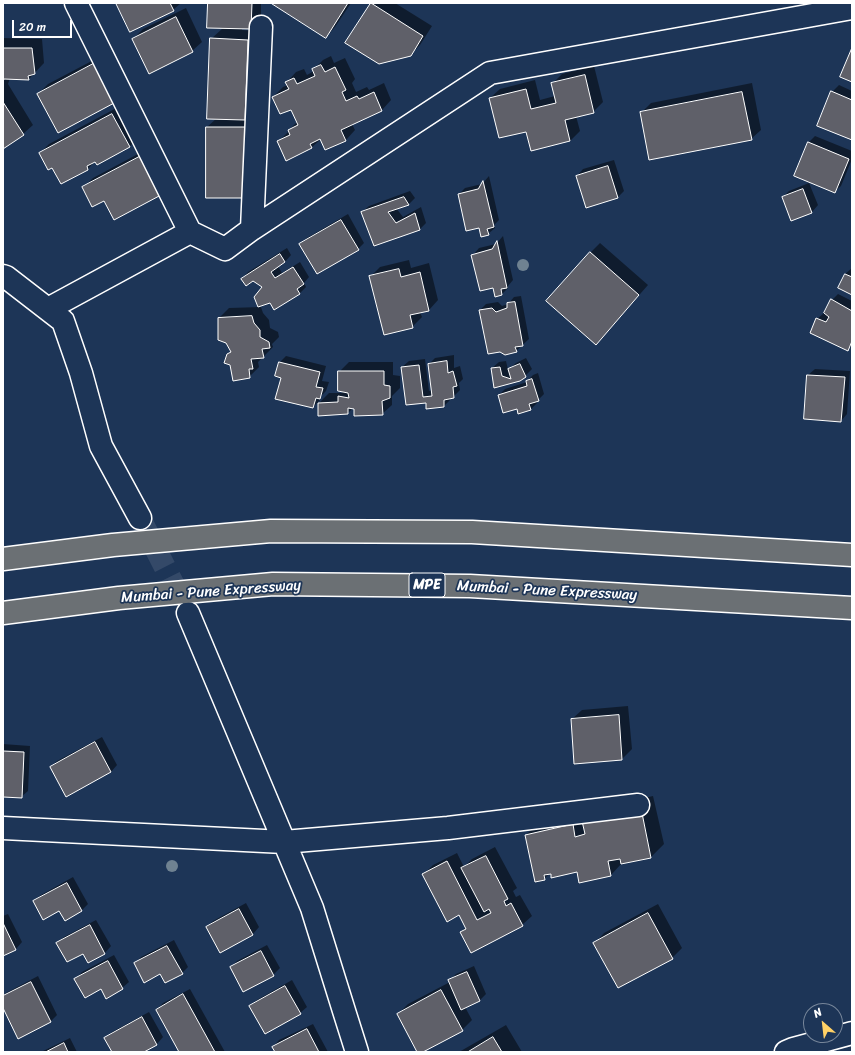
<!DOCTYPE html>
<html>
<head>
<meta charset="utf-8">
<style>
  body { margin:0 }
  #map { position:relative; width:855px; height:1055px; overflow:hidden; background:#1d3557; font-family:Sriracha,sans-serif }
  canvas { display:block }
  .frame { position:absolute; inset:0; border:4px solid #fff; pointer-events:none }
  .north { position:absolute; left:803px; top:1003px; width:40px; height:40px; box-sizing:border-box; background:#1d3557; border:1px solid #77869a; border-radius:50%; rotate:332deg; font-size:11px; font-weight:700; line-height:16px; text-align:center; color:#fff }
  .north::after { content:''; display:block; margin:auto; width:14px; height:18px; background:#ffd166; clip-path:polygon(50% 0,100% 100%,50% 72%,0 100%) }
  .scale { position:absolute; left:12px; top:20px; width:60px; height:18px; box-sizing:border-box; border:2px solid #fff; border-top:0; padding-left:5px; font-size:12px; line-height:14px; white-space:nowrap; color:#fff; -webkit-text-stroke:3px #1d3557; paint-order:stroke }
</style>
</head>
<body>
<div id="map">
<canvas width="855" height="1055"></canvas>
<div class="frame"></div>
<div class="north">N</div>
<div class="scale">20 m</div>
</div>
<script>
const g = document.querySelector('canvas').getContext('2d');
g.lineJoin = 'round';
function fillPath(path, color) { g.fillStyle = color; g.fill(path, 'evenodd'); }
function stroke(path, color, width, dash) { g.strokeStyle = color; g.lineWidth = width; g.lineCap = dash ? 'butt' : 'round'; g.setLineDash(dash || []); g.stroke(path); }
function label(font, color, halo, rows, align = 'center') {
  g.font = font + ' Sriracha,sans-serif'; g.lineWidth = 3.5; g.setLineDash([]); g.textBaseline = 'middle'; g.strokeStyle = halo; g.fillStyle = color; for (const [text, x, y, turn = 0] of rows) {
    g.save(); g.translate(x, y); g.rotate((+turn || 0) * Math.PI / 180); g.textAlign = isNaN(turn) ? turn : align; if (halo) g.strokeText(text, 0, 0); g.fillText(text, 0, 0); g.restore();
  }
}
const shadow = new Path2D(`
  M117 3H181L173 10Z
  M209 3H261V19L242 28V30L257 31 254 109 246 118H256L255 187 207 127 217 118 211 39 223 28Z
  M273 3H351L335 27 326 37Z
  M372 3H395L432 26 420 45 410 55 371 4Z
  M186 8 202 42 192 51 133 39 143 29Z
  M3 38 42 39 44 63 29 79 10 78 8 84 33 125 23 134 3 148Z
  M105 54 58 131 38 94 48 84Z
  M331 56 334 63 345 58 355 79 352 83 356 92 367 87 369 90 384 83 391 100 382 110 352 124 355 130 346 140 326 149 321 139 312 147 286 159 278 142 289 131V130L297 122 291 108 273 97 283 87 288 85 287 82 296 72 304 69 307 75 314 71 313 70 323 60Z
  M594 66 603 102 593 112 576 116 580 131 570 141 527 130 490 98 500 89 535 80 540 100 555 96 552 84 562 74Z
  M752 83 761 130 751 139 641 113 651 103Z
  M839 85 852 91V139L832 92Z
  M122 105 139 137 129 147 96 160 88 169 53 166 40 153 49 144Z
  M815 136 852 151V159L841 186 834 192 809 142Z
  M151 147 105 200 83 188 93 178Z
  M614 160 624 191 618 197 577 176 583 169Z
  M489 176 499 220 494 225 495 228 488 234 479 227 459 194 465 188 482 184Z
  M809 183 818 205 812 212 792 220 783 197 789 191Z
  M410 191 415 198 409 204 396 208 403 217 421 207 426 223 420 229 375 245 362 212 369 206Z
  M348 214 364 243 358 249 301 244 307 238Z
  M503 236 513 280 508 286V288L502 294 493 287 473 255 479 248 496 244Z
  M600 243 648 285 605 334 590 253Z
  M287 248 291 255 285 262 278 266 282 273 300 262 309 277 304 283 306 287 300 293 275 309 263 287 253 280 242 279 248 272Z
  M409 260 411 268 429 263 438 300 429 310 420 312 422 317 412 327 370 277 380 267Z
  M852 268V294L839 288 845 274Z
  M838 294 852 301V345L847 350 817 319 824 313H825L832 300Z
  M521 296 529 339 516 351 480 310 486 304 498 302 502 306 508 304 514 297Z
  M261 307 263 313 269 320 270 328 278 332 279 337 272 344 273 347 258 362 259 367 249 377 228 355 232 351 219 318 229 308Z
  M454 355V368L460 366 463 379 459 383 460 390 453 397H450V400L444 406 426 402 407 404 402 367 409 361 425 359 429 391 432 390 429 364 435 358Z
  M286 356 326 366 322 381 329 382 326 391 321 396 319 402V401L313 407 282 377 280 362Z
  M526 358 532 369 525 376 495 386 492 368 499 362 506 361 508 370 516 363Z
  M349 362H393V375L400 376V388L392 396V405L382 414 353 408 348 413 319 415V403L329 393H342L344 391 339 372Z
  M815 369 850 371 847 414 841 421 808 375Z
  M538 373 544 394 537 401V403L531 409 519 413 517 408 499 395 505 389 527 382V381L533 375Z
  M628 706 632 749 622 759 575 763 572 719 582 710Z
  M102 737 117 765 111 772 51 767 57 761Z
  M3 744 30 746 28 791 21 797 3 796Z
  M653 796 664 844 651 857 622 863 611 875 577 871 551 872 544 879 526 835 539 822Z
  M495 847 517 888 513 891 516 897 520 895 532 916 522 925 461 932 466 927 460 914 423 875 433 865 457 853 464 867 472 859Z
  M73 877 88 904 81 911 60 910 34 901 41 895Z
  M246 903 259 927 253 934 220 951 207 927 213 921Z
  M658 904 682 948 672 958 595 943 604 933Z
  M8 914 22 942 16 949 3 955V916Z
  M96 920 111 946 105 953 88 962 83 952 57 943 64 937Z
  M174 940 188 967 182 973H161L135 964 141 957Z
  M267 945 280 968 273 975 231 967 237 961Z
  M114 955 129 982 122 988 76 979 82 972Z
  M474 966 486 994 480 1000 465 1007 472 1020 462 1030 421 1052H418L398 1014 408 1004 450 982 449 981 456 974Z
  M38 976 57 1015 51 1021 19 1037 3 1006V996L6 993Z
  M292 980 307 1007 300 1013 250 1006 257 1000Z
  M190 989 225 1052H181L157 1010 163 1003Z
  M149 1012 163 1037 157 1044 142 1052H113L106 1039 112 1032Z
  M313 1024 328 1052H276L273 1047 279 1040Z
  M506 1025 522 1052H459Z
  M70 1038 77 1052H41Z`);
const building = new Path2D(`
  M116 3H170L174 11 130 32Z
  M208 3H252L251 29 207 28Z
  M271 3H348L326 38Z
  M371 3 423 36 411 56 379 64 345 43Z
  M176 17 193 52 149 74 132 39Z
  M210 38 248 40 245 120 207 119Z
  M3 48H32L35 74 28 76 29 80 4 79 3 81Z
  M852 48V82L840 77Z
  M95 63 116 102 58 133 37 94Z
  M321 65 325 72 335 67 346 90 342 92 346 101 357 96 359 99 374 92 382 111 341 130 346 141 325 150 320 139 310 144 312 148 286 161 277 141 290 135 288 130 298 125 291 110 280 114 272 97 289 89 285 82 294 78 297 84 315 76 312 69Z
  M585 75 594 113 565 120 570 141 531 151 526 132 499 138 489 98 526 89 531 109 556 103 551 83Z
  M831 91 852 100V140L817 126Z
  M742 92 752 140 649 160 640 112Z
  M3 102 24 135 3 149Z
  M112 114 130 147 97 165 95 162 87 166 88 170 61 184 52 168 48 170 39 153Z
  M206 127H247L246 198H206Z
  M808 142 849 159 835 193 794 176Z
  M141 156 161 195 114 220 104 201 92 207 82 187Z
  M608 166 618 198 586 208 576 176Z
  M483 181 494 227 487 229 489 235 481 237 479 228 466 231 458 194 478 189Z
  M803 189 812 213 791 221 782 197Z
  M404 197 409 205 388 212 396 223 415 213 420 230 374 246 361 212Z
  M341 220 359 250 317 274 299 244Z
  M497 241 507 288 501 289 502 295 495 297 493 288 480 291 471 255 492 249Z
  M590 252 639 295 596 345 546 301Z
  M280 254 285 262 271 272 275 278 293 267 304 284 297 289 300 294 274 310 270 303 258 307 254 297 262 287 253 281 246 286 241 279Z
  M399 269 401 277 420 272 429 311 410 315 413 328 384 335 369 276Z
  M845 274 852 277V295L838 288Z
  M831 299 852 311V341L848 351 810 333 816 318 826 322 829 317 824 313Z
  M515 302 523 346 515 347 517 352 505 355 500 352 488 354 479 310 492 308 496 312 507 308V303Z
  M252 316 254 323 260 330V337L269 342 270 348 262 349 264 358 251 359 253 369H249L250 378 233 381 230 365 224 363 227 354 231 352 226 343 218 340V318Z
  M447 361 448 373 453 371 457 386 453 387 454 398 444 400V407L426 409V403L406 405 401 367 419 365 423 397 432 396 428 364Z
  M279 362 320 372 316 387 323 388 320 399 316 398 313 408 275 399 281 378 275 376Z
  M520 364 526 377 520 381 494 388 491 368 500 367 502 376 511 379 508 369Z
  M338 371H384V385L390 386V398L382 401 383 415 354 416V409L348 408V414L318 416V403L338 402V396L349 398 348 393 338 391Z
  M807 375 845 377 841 422 804 419Z
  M532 379 539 401 529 404 531 410 518 414 517 409 503 413 498 395 527 386 526 381Z
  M619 715 622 760 574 764 571 719Z
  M95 742 111 772 66 797 50 767Z
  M3 751 24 752 22 798 3 797Z
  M641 808 651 858 621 864 620 859 608 861 611 876 579 883 577 872 551 878V874L544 875 545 880 535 882 525 835 573 824 575 837 585 834 582 821Z
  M486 856 508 899 504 901 506 906 511 903 523 926 471 953 460 932 466 929 459 915 447 922 422 874 447 861 477 920 491 913 489 909 484 912 461 868Z
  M67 883 82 911 65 921 59 911 43 920 33 901Z
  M239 909 253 935 220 953 206 927Z
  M648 913 673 959 618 988 593 943Z
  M3 923 16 950 3 956Z
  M90 925 105 954 88 963 83 954 67 962 56 943Z
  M167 946 183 974 165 983 160 974 144 983 134 963Z
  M261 951 274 976 243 992 230 967Z
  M108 961 123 989 106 999 101 989 85 998 74 979Z
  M467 972 480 1001 461 1010 448 980Z
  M31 982 51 1022 18 1039 3 1008V996Z
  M285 986 301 1014 265 1034 249 1006Z
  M441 990 463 1031 423 1052H417L397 1014Z
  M183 994 215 1052H179L156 1010Z
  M142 1017 157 1045 144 1052H112L104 1038Z
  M307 1029 319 1052H275L272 1047Z
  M493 1037 502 1052H468Z
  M64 1043 68 1052H46Z`);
const minorTunnel = new Path2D(`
  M140 518 186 609`);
const minor = new Path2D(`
  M252 229 261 27
  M190 232 225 249 252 229 490 73 852 8
  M3 276 6 277 63 321 81 373 101 446 140 518
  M48 309 190 232 76 3
  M188 613 312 908 345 1014 357 1052
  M3 828 284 842 448 828 638 805
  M786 1052 793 1049 852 1033`);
const highway = new Path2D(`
  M3 559 113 545 271 531 472 532 852 555
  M3 613 119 598 273 584 470 586 852 608`);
const trees = [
  [523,265],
  [172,866]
];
const shields = [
  [427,585,36]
];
const shieldNames = [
  ["MPE",427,585]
];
const streetNames = [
  ["Mumbai - Pune Expressway",547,591,3],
  ["Mumbai - Pune Expressway",211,592,-4]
];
fillPath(shadow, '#0007');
fillPath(building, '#5f6069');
stroke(building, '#fff', 1);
stroke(minorTunnel, '#344968', 22, [22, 11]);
stroke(minor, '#fff', 25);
stroke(highway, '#fff', 25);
stroke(minor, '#1d3557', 22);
stroke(highway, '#6b7074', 22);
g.fillStyle = '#6f8291';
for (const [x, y] of trees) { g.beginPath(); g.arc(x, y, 6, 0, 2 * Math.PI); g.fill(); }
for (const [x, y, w] of shields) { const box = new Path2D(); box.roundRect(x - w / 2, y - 12, w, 24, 3); g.fillStyle = '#1d3557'; g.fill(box); stroke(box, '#fff', 1); }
label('bold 14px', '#fff', null, shieldNames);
label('15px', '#fff', '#1d3557', streetNames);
</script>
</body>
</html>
